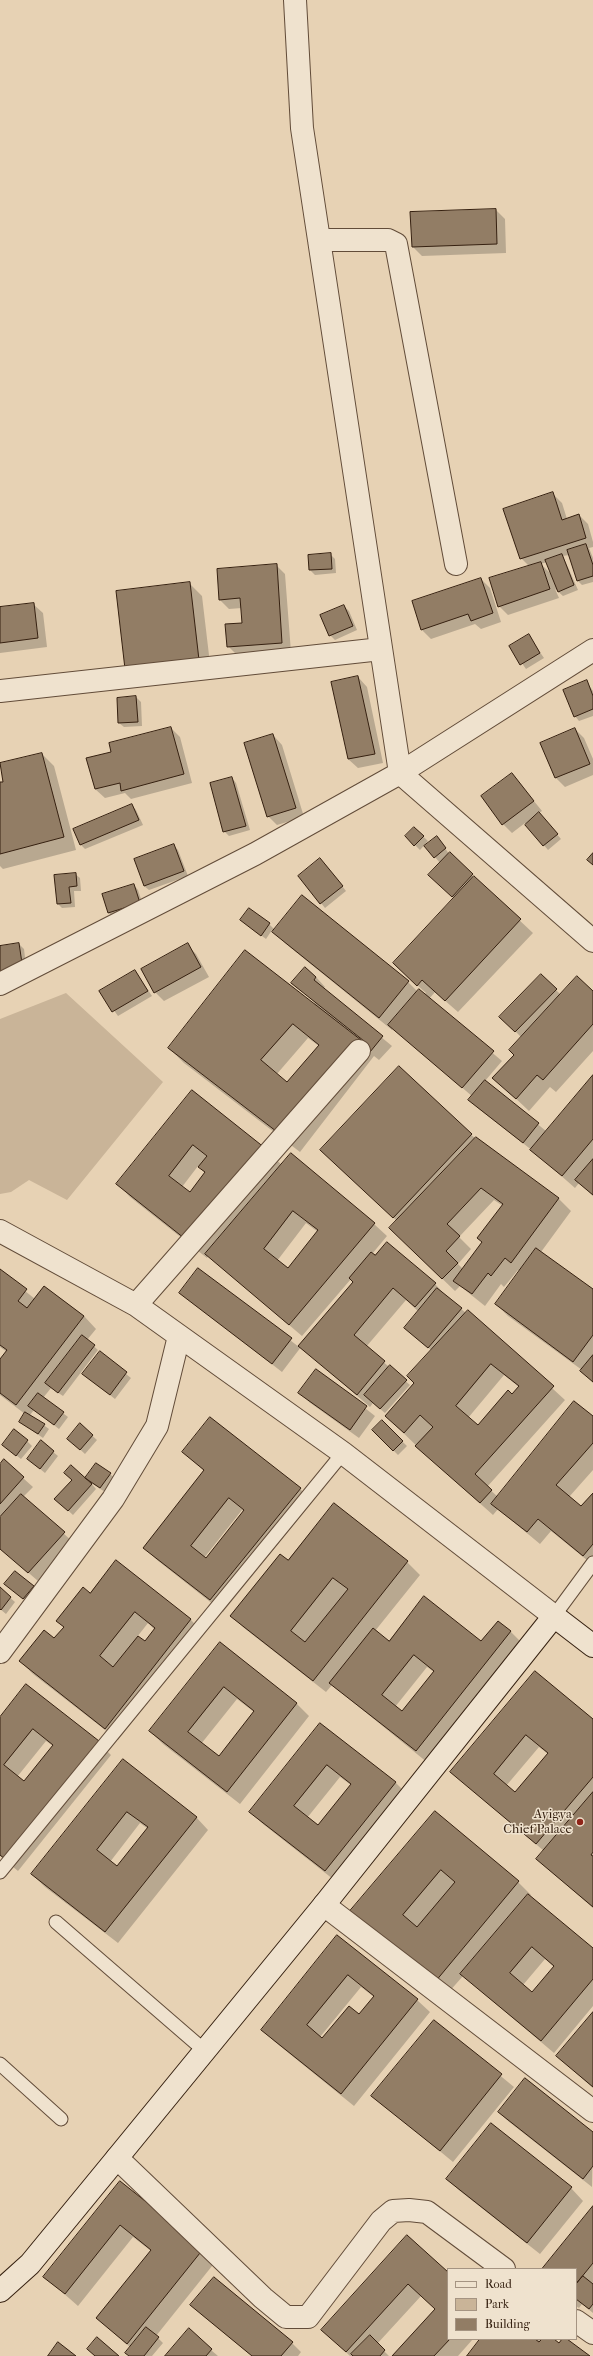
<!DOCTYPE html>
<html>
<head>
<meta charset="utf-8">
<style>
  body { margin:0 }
  #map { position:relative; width:593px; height:2356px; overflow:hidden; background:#e7d2b4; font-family:"IM FELL French Canon",serif }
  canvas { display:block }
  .legend { position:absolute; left:447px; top:2268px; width:130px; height:72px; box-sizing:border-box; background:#efe2ce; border:1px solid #a59482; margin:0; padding:5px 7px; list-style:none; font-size:12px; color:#352010 }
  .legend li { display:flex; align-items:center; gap:8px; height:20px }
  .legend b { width:20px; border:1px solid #a59482 }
</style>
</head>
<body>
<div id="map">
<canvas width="593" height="2356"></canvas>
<ul class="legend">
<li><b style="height:5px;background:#efe2ce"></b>Road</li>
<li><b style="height:11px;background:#c9b498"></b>Park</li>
<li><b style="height:11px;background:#927d65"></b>Building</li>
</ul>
</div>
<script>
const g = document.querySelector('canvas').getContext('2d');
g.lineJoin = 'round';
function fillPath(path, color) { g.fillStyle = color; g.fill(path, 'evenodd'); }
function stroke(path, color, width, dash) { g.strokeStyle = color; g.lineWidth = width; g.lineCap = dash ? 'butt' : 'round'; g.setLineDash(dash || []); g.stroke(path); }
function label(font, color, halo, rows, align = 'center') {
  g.font = font + ' "IM FELL French Canon",serif'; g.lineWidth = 3; g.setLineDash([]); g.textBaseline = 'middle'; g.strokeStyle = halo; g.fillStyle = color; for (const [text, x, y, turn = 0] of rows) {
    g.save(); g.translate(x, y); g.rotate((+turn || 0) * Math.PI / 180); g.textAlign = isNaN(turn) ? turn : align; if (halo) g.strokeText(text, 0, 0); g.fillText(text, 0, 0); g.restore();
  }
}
const green = new Path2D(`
  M66 993 163 1082 67 1200 29 1180 11 1192 0 1194V1019Z`);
const shadow = new Path2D(`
  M496 210 505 219 506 253 422 256 413 247Z
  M553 494 562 503 567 519 579 515 588 524 593 542V547L589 548 593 558V582L582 585 577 580 569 555 563 556 578 590 563 596 555 589 559 598 508 615 499 606 529 566 521 558ZM547 562 551 574 541 564Z
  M330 554 335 559 336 573 315 575 310 570 309 556Z
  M276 565 285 574 291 652 237 655 228 646 243 624 242 608 229 609 220 600Z
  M481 579 490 588 501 622 481 629 475 624 431 639 422 630Z
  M189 583 202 596 211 672 139 681Z
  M33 604 43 613 47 647 0 653V608Z
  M344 606 349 611 357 630 335 640 330 635Z
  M528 635 544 658 526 669 510 646Z
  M358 677 367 687 383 763 358 768 348 759Z
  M586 681 593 691V716L579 721 575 716Z
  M136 697 141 702 142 726 124 727 119 723Z
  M171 728 180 737 192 783 131 799 125 793 105 798 95 789 87 759 112 752Z
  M575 729 584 738 593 759V775L565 787 556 778 541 743Z
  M273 735 282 745 304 817 277 825 268 816Z
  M42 754 54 766 76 850 3 869 0 866V783L4 782 0 764Z
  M512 774 542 811 539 813 561 839 548 850 525 823 512 833 503 824Z
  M232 778 236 783 250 830 229 836 224 831Z
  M132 805 136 810 143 825 85 849 81 845 75 830Z
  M414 828 428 841 420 850 406 836Z
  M441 842 449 854 533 933 458 1012 435 992 429 999 502 1061 485 1081 546 1131 593 1077V1196L579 1183 575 1188 533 1151 479 1109 470 1100 473 1097 393 1028 392 1030 286 944 272 930 266 939 246 924H269L275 930 408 982 418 992 424 995 426 993 407 976 454 898 429 875 440 863 435 857Z
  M173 845 178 850 188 876 149 890 144 886 135 860Z
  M325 864 346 891 325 908 321 903Z
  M75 874 80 878 81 891H74L75 907 62 908 58 904Z
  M134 885 138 890 144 908 113 917 109 913Z
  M19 944 24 949 27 974 0 947Z
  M187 945 196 954 209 977 164 1001 155 992Z
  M135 971 152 996 118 1016 100 991Z
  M541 975 561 995 593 992V1051L556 1092 550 1087 529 1111 494 1078 515 1055 522 1038 501 1017Z
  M316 977 325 987 323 989 392 1046 379 1060 374 1056 300 1152 184 1063 169 1048 313 1004 315 1003 293 983ZM308 1038 319 1046 287 1084 276 1075Z
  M192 1091 269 1153 282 1165 374 1224 387 1236 372 1254 435 1284 447 1297 466 1313 468 1311 565 1400 487 1487 498 1497 593 1417V1470L569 1497 581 1508 593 1494V1565L551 1531 540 1544 498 1509 493 1515 429 1458 386 1416 416 1383 432 1351 406 1328 419 1312 406 1300 366 1347 410 1385 385 1413 373 1403 370 1407 301 1347 282 1372 180 1293 198 1269 299 1347 354 1282 351 1279 302 1336 208 1256 207 1258 130 1197 118 1184ZM198 1166 205 1173 190 1193 182 1187ZM306 1223 318 1232 289 1270 277 1261ZM504 1375 519 1387 479 1427 468 1418Z
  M471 1135 559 1199 571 1211 541 1252 593 1291V1383L582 1370 508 1316 496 1304 520 1272 518 1270 504 1287 501 1284 485 1306 460 1286 455 1291 403 1241 397 1221 334 1163ZM494 1200 503 1206 483 1242 463 1269 458 1264 471 1249 459 1237Z
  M0 1271 35 1299 45 1287 84 1316 96 1329 87 1340 98 1350 63 1396 51 1388 43 1398 68 1417 59 1429 34 1410 30 1415 49 1429 43 1438 20 1422 25 1414 0 1395V1361L7 1352 0 1347Z
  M100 1353 131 1378 115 1399 88 1378Z
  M317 1370 375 1416 359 1438 309 1402 300 1392Z
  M382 1422 407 1446 398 1455 373 1430Z
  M80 1425 97 1440 85 1454 73 1443Z
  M27 1441 32 1446 21 1459 8 1449Z
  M41 1442 58 1456 45 1473 28 1459Z
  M183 1452 300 1489 313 1501 223 1612 157 1560 144 1547 204 1471ZM242 1510 244 1512 206 1559 204 1558Z
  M4 1461 33 1487 23 1497 73 1542 38 1581 0 1548V1465Z
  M96 1464 115 1478 105 1492 90 1482 96 1489 73 1515 60 1503 85 1479Z
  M116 1562 191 1620 203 1633 118 1740 33 1674 20 1661 55 1640 64 1628 57 1620 90 1595ZM148 1623 155 1630 145 1643 137 1637Z
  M289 1562H407L420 1575 375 1631 389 1643H481L510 1631 523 1644 428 1763 332 1685 326 1692 244 1628 231 1615ZM427 1667 434 1672 402 1713 395 1707Z
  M33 1587 38 1591 28 1603 10 1588Z
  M0 1589 15 1602 6 1614 0 1609Z
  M221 1644 297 1704 309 1716 240 1804 163 1744 150 1731ZM237 1699 254 1712 219 1757 201 1744Z
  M535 1673 593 1721V1908L537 1859 544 1851 451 1772ZM539 1747 548 1754 515 1793 506 1786Z
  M0 1718 98 1742 111 1755 18 1871 0 1856ZM46 1741 53 1746 24 1782 17 1777Z
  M320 1724 395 1782 408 1795 338 1883 263 1824 251 1812ZM340 1777 351 1785 318 1826 307 1818Z
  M123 1760 196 1817 208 1830 118 1943 45 1887 32 1874ZM140 1823 148 1829 118 1867 110 1862Z
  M435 1812 518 1882 531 1895 529 1897 593 1950V2006L554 2053 463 1976 448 1993 364 1923ZM545 1959 554 1967 532 1993 523 1985Z
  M338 1936 417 2000 430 2012 354 2106 275 2042 262 2030ZM361 1987 374 1997 359 2015 323 2039 320 2037Z
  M593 2014V2088L557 2056Z
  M434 2021 514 2087 453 2162 373 2096Z
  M499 2112 593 2134 592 2187 508 2121Z
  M447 2179 571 2188 583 2201 540 2254 460 2191Z
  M120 2183 216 2261 156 2336 163 2343 152 2356H130L131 2348 97 2318 151 2251 133 2237 78 2306 45 2277Z
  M593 2208V2313L582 2304 579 2308 576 2306V2269H543Z
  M407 2237 448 2339H473L458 2356H394L436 2309 421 2296 377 2344 389 2356H350L323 2330Z
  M214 2279 292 2343 301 2352 298 2356H252L201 2314 192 2305Z
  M189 2330 211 2350 218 2356H166Z
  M482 2339H552L559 2344 563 2339H566L588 2356H468Z`);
const building = new Path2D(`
  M496 209 497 244 412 247 410 212Z
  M553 492 562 520 579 514 586 538 520 559 503 509Z
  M586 544 593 565V576L577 581 567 550Z
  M331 553 332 569 309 570 308 555Z
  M562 554 574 585 558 592 545 560Z
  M541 562 550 589 498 607 489 578Z
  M277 564 282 643 227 647 225 624 242 623 240 598 219 600 217 569Z
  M481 578 493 613 471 621 468 614 421 630 412 601Z
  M190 582 199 660 125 669 116 591Z
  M34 603 38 638 0 643V607Z
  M344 605 353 626 329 636 320 615Z
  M529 634 540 653 520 665 509 646Z
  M358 676 375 754 348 759 331 682Z
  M587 680 593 696V709L574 717 563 690Z
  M136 696 138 722 118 723 117 698Z
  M171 727 184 774 121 791 120 783 95 789 86 758 111 752 109 743Z
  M575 728 590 764 555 778 540 743Z
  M273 734 296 808 267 817 244 743Z
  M42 753 64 837 0 854V782H3L0 763Z
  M512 773 534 801 502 825 481 796Z
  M232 777 246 826 223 832 210 783Z
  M132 804 139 820 80 845 73 829Z
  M539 812 558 834 543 846 525 825Z
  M414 827 424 836 414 846 405 836Z
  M437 836 446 848 434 858 424 846Z
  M174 844 184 871 144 886 134 859Z
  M450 852 473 874 452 897 428 875Z
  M593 853V865L587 860Z
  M320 858 343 886 320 904 298 876Z
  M76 873 77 886 69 887 71 903 57 904 54 875Z
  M474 876 521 919 445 1001 422 980 417 986 393 963Z
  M134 884 140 903 108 913 102 894Z
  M302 895 409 981 379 1018 272 932Z
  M249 908 270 923 261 936 240 920Z
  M19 943 23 970 0 973V946Z
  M188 943 201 967 154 993 141 969Z
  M245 950 361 1040 285 1138 168 1048ZM293 1024 319 1045 287 1082 261 1060Z
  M305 967 316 977 314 980 383 1036 370 1052 360 1045 364 1041 291 983Z
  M135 970 148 991 112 1012 99 991Z
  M541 974 557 989 515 1032 499 1017Z
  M577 976 593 991V1024L543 1080 537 1075 516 1099 492 1078 514 1055 509 1050Z
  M419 989 494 1051 462 1088 388 1025Z
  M399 1066 472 1134 393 1218 320 1150Z
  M593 1075V1139L562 1176 530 1150Z
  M485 1080 539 1123 523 1143 468 1100Z
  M192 1090 270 1152 194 1246 116 1184ZM193 1145 207 1156 198 1167 205 1172 190 1192 169 1176Z
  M476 1137 559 1198 511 1263 505 1258 491 1276 488 1273 472 1294 453 1281 482 1242 477 1238 503 1204 481 1188 447 1224 460 1236 446 1251 458 1263 442 1279 389 1228Z
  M291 1153 375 1223 289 1325 205 1254ZM293 1211 318 1230 288 1268 264 1249Z
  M593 1159V1195L575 1180Z
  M387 1242 436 1283 415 1307 393 1288 354 1335 385 1361 357 1395 298 1346 353 1282 349 1278 371 1252 375 1255Z
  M536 1248 593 1289V1335L573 1362 495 1304Z
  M198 1268 292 1338 272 1364 179 1293Z
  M0 1269 27 1289 18 1301 27 1308 44 1286 84 1316 16 1405 0 1393V1359L7 1350 0 1345Z
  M437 1288 462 1308 428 1348 404 1328Z
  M468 1310 554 1386 475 1474 492 1490 480 1503 415 1446 433 1427 420 1415 404 1433 385 1416 414 1383 407 1376ZM491 1364 519 1386 512 1394 508 1390 478 1425 456 1406Z
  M82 1335 95 1345 58 1393 45 1383Z
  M100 1351 127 1372 110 1395 82 1374Z
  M593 1355V1382L580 1371Z
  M390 1365 407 1380 380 1409 364 1395Z
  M316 1369 367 1406 350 1430 298 1393Z
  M38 1393 64 1412 54 1425 28 1406Z
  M574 1401 593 1416V1443L556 1485 581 1506 593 1493V1544L583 1556 538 1519 527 1532 491 1504Z
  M25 1412 45 1424 38 1434 19 1422Z
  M210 1417 301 1488 210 1600 143 1548 204 1470 182 1452ZM229 1498 244 1510 206 1558 191 1546Z
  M382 1420 403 1441 393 1451 372 1430Z
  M80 1423 93 1435 80 1450 67 1439Z
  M14 1429 28 1440 16 1456 2 1445Z
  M41 1440 54 1451 40 1469 27 1459Z
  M4 1459 24 1477 0 1504V1464Z
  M96 1463 111 1473 100 1488 85 1478Z
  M71 1465 92 1484 68 1511 54 1499 72 1480 64 1473Z
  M21 1494 65 1532 28 1573 0 1549V1517Z
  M334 1503 408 1561 313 1681 230 1616 280 1554 288 1560ZM333 1578 348 1589 305 1642 291 1631Z
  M116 1560 191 1619 105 1729 19 1661 44 1630 54 1638 64 1627 56 1621 83 1587 90 1593ZM135 1612 155 1628 145 1641 138 1636 113 1667 100 1656Z
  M15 1571 34 1586 23 1599 4 1584Z
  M0 1587 11 1597 1 1610 0 1609Z
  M424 1596 481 1641 498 1621 511 1631 416 1751 329 1683 373 1628 389 1641ZM414 1655 434 1671 402 1711 382 1695Z
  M220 1642 297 1703 227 1792 149 1731ZM224 1687 254 1711 219 1756 188 1732Z
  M535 1671 593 1719V1777L536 1844 450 1772ZM526 1735 548 1753 515 1792 494 1774Z
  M26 1684 99 1741 5 1859 0 1855V1717ZM33 1729 53 1745 24 1781 4 1765Z
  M320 1723 396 1782 325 1871 249 1812ZM327 1765 351 1784 318 1825 294 1806Z
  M123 1759 197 1817 105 1932 31 1874ZM127 1812 148 1827 117 1866 97 1850Z
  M593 1792V1852L591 1855 593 1856V1907L536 1859Z
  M435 1811 519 1881 435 1982 350 1911ZM441 1870 455 1882 417 1927 403 1915Z
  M528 1894 593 1948V1979L541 2041 460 1974ZM532 1947 554 1966 532 1992 510 1973Z
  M337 1935 418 1999 341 2094 261 2030ZM348 1975 374 1996 359 2014 349 2006 322 2038 307 2025Z
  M593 2012V2087L556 2056Z
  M434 2020 502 2074 440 2151 371 2096Z
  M525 2078 593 2132V2166L583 2179 498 2112Z
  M491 2123 572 2187 527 2243 446 2179Z
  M120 2181 204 2248 127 2344 96 2318 151 2250 120 2225 65 2294 43 2277Z
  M593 2206V2263L576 2284V2269H542Z
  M407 2235 448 2272 450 2339 434 2356H392L435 2309 408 2284 346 2352 321 2330Z
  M583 2276 593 2284V2304L589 2309 576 2299V2284Z
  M214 2277 293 2342 281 2356H252L190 2305Z
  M146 2327 159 2337 144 2356H129L125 2353Z
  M189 2328 212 2349 206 2356H165Z
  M370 2335 385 2350 380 2356H353L351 2354Z
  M97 2337 119 2356H95L87 2349Z
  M480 2339H535L539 2342 542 2339H554L559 2343 562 2339H567L590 2356H467Z
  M58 2342 76 2356H48Z`);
const lane = new Path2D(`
  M554 1616 593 1563
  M0 1872 343 1453
  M56 1922 205 2051
  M0 2064 61 2119`);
const street = new Path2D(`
  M295 0 302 128 400 773 593 941
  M319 240H388L396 244 456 564
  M0 691 381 649
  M0 984 255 854 400 773 593 650
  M0 1231 136 1305 343 1453 554 1616
  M136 1305 359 1051
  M0 1652 113 1499 157 1426 179 1336
  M324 1905 593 2111
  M117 2158 263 2298 286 2317H308L381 2221 393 2211 409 2210 427 2212 504 2269
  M576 2321 593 2333`);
const secondary = new Path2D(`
  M0 2291 30 2264 117 2158 324 1905 554 1616 593 1646`);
const markers = [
  [580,1822,4,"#8f2418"]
];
const poiNames = [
  ["Ayigya",572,1815],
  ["Chief Palace",572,1830]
];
fillPath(green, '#c9b498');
fillPath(shadow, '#0003');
fillPath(building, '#927d65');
stroke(building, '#352010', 1);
stroke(lane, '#624c39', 15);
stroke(street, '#624c39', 24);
stroke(secondary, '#352010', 24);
stroke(lane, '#efe2ce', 13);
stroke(street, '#efe2ce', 22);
stroke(secondary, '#efe2ce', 22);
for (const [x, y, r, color] of markers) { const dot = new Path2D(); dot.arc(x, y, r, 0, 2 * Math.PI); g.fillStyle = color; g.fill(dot); stroke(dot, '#efe2ce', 1.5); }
label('13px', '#352010', '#efe2ce', poiNames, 'right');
</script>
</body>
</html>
